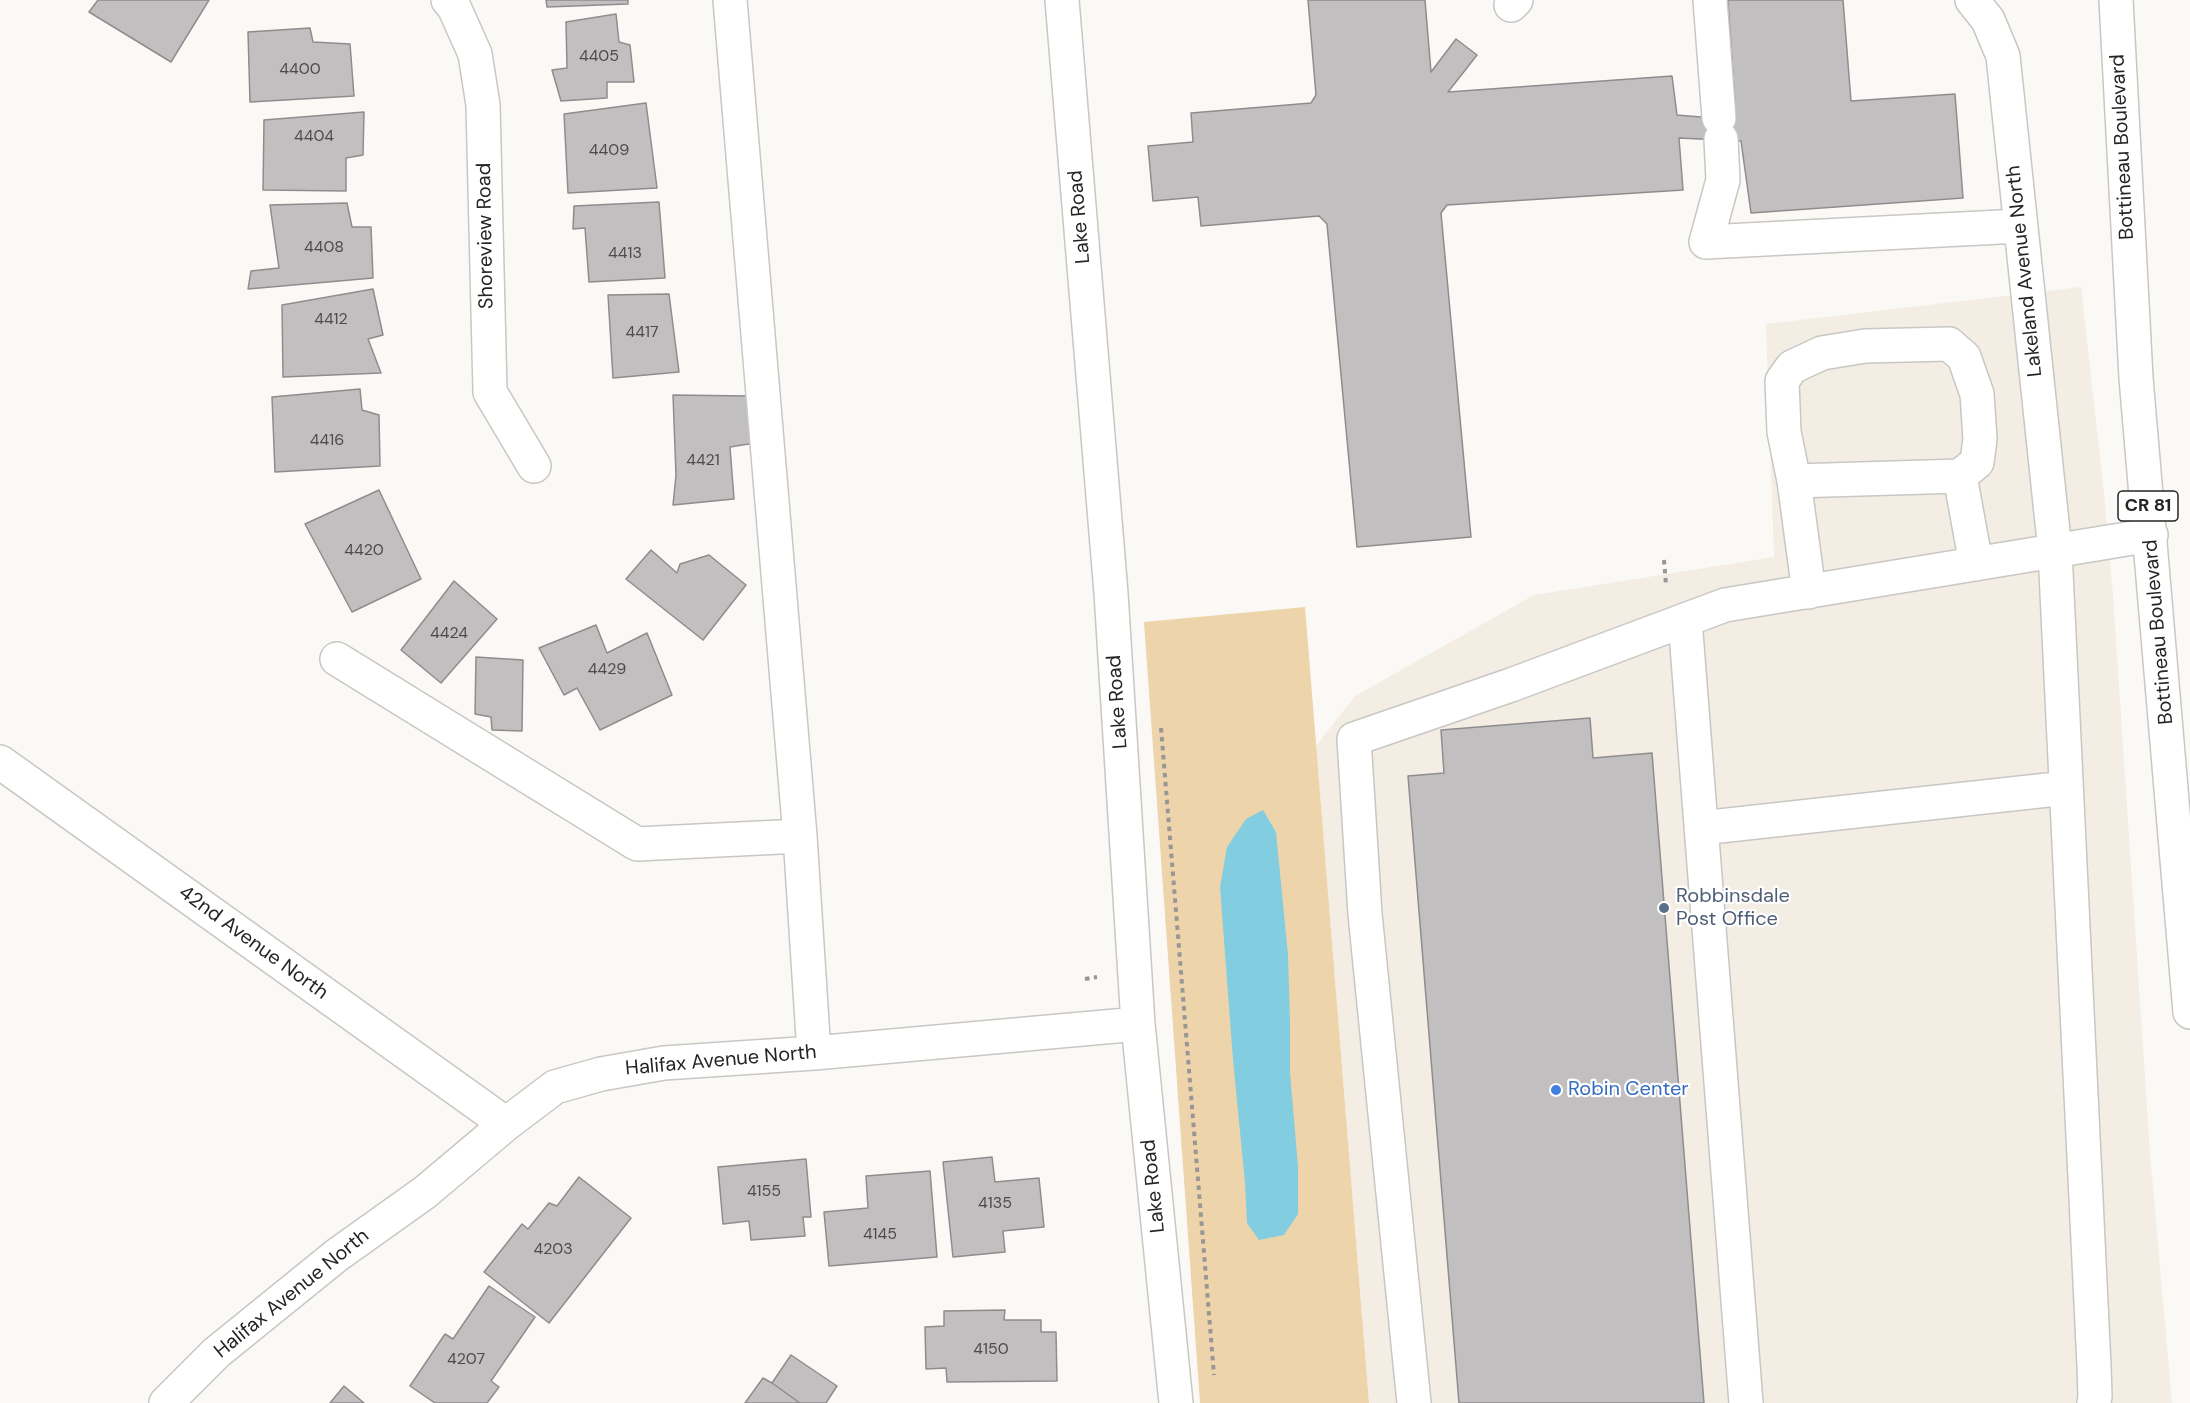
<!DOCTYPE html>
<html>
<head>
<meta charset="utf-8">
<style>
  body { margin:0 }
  canvas { display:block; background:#fbf9f6 }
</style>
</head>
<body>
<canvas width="2190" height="1403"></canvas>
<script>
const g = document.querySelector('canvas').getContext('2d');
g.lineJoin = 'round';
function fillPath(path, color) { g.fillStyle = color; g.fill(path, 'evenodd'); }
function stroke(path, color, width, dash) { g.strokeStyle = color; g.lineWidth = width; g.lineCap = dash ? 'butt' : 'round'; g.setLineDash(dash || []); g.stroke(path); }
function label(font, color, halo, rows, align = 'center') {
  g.font = font + ' "DM Sans",sans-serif'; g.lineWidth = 4.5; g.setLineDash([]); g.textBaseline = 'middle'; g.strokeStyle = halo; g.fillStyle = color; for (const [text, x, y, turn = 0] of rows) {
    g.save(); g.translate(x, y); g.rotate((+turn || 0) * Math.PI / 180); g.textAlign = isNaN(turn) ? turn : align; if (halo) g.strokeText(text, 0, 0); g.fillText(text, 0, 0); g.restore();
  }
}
const built = new Path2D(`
  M2081 287 2105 502 2113 595 2150 1153 2172 1403H1369L1316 746 1355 696 1534 595 1774 557 1766 324Z`);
const green = new Path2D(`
  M1305 607 1369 1403H1200L1144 622Z`);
const water = new Path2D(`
  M1263 810 1276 832 1288 955 1290 1021V1072L1298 1167V1214L1284 1235 1259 1240 1247 1223 1245 1183 1233 1060 1220 887 1227 847 1246 819Z`);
const building = new Path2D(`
  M98 0H209L171 62 89 12Z
  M546 0H628V4L547 7Z
  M1308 0H1425L1431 72 1456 39 1477 55 1448 92 1672 76 1677 115 1736 120 1728 0H1843L1851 101 1955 94 1963 198 1751 213 1741 141 1679 138 1683 190 1447 205 1441 213 1471 537 1357 547 1327 224 1319 216 1201 226 1198 197 1153 201 1148 146 1193 142 1191 113 1311 103 1316 95Z
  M616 14 619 42 630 45 634 82H607V98L561 101 552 70 567 68 566 22Z
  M310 28 313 42 350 44 354 96 250 102 248 32Z
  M646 103 657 188 568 193 564 114Z
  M364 112 363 155 346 158V191L263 190 264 120Z
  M659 202 665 278 589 282 585 228 573 229 574 206Z
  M347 203 352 227H371L373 278 248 289 251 271 279 268 270 205Z
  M373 289 383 335 368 339 381 373 283 377 282 305Z
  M669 294 679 372 613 378 608 295Z
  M360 389 362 410 379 415 380 466 275 472 272 397Z
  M673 395 749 396 755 443 730 447 734 499 673 505 676 475Z
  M379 490 421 579 352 612 305 524Z
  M651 550 677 573 680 564 709 555 746 585 703 640 626 579Z
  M454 581 497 619 441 683 401 650Z
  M596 625 607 653 647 633 672 695 600 730 577 688 564 695 539 648Z
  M476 657 523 660 522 731 492 730 491 717 475 714Z
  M1590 718 1593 758 1652 753 1704 1403H1459L1408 776 1444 773 1441 730Z
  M992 1157 995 1182 1039 1178 1044 1227 1003 1231 1005 1252 953 1257 943 1162Z
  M806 1159 811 1217H803L805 1236 751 1240 749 1221 723 1224 718 1167Z
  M930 1171 937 1257 829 1266 824 1212 868 1208 866 1176Z
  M579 1177 631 1218 549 1323 484 1272 522 1224 528 1229 549 1203 557 1206Z
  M489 1286 535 1317 491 1381 499 1387 487 1403H435L410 1386 445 1334 453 1339Z
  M1005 1310 1004 1320H1041V1332H1056L1057 1381 947 1382 946 1368 926 1369 925 1327 944 1326V1311Z
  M791 1355 837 1386 826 1403H800L772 1383Z
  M763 1378 772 1383 800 1403H745Z
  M344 1386 364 1403H330Z`);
const path = new Path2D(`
  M1664 560 1666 585
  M1161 728 1214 1375
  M1085 979 1097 977`);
const minor = new Path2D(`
  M448 0 454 7 475 54 483 105 490 392 534 466
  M730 0 800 836 814 1053
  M1062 0 1111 593 1138 1024 1176 1403
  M1710 0 1719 118
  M1972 0 1988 20 2003 56 2055 551 2094 1366 2095 1396 2094 1403
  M1511 5 1516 0
  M1721 139 1723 180 1706 242 2020 226
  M1960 476 1976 564
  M1794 481 1960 476 1977 462 1980 439 1977 394 1964 357 1949 344 1865 346 1822 353 1792 367 1782 381 1784 432 1794 481 1809 592
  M1685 620 1746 1403
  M337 659 637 844 800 836
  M0 762 506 1124
  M1701 828 2066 788
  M166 1403 216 1353 337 1255 424 1193 506 1124 555 1087 601 1074 664 1063 814 1053 1138 1024
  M1414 1403 1365 914 1354 739 1511 685 1725 605 2151 535`);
const major = new Path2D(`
  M2116 0 2136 378 2190 1012`);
const markers = [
  [1664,908,6,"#5c6f8a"],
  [1556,1090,6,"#3f7fe0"]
];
const numberNames = [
  ["4405",599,57],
  ["4400",300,70],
  ["4404",314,137],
  ["4409",609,151],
  ["4408",324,248],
  ["4413",625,254],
  ["4412",331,320],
  ["4417",642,333],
  ["4416",327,441],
  ["4421",703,461],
  ["4420",364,551],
  ["4424",449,634],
  ["4429",607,670],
  ["4155",764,1192],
  ["4135",995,1204],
  ["4145",880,1235],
  ["4203",553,1250],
  ["4150",991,1350],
  ["4207",466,1360]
];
const shields = [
  [2148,506,60]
];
const shieldNames = [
  ["CR 81",2148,506]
];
const streetNames = [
  ["Bottineau Boulevard",2123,147,-93],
  ["Lake Road",1080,217,-95],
  ["Shoreview Road",486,236,-91],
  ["Lakeland Avenue North",2025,271,-96],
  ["Bottineau Boulevard",2159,632,-95],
  ["Lake Road",1118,702,-94],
  ["42nd Avenue North",253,943,36],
  ["Halifax Avenue North",721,1061,-5],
  ["Lake Road",1154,1186,-96],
  ["Halifax Avenue North",292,1294,-39]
];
const serviceNames = [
  ["Robbinsdale",1676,897],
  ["Post Office",1676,920]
];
const shopNames = [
  ["Robin Center",1568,1090]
];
fillPath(built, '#f3ede4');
fillPath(green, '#eed4ab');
fillPath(water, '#83cde1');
fillPath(building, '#c2bfc1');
stroke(building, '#8f8c8e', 1.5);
stroke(minor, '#c9c7c4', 36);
stroke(major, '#c9c7c4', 36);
stroke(path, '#989795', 4, [4.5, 4.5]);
stroke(minor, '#fff', 33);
stroke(major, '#fff', 33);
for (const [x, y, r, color] of markers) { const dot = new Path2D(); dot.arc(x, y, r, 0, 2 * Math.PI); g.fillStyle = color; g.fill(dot); stroke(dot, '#fff', 2); }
label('16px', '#4c4b4a', null, numberNames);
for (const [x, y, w] of shields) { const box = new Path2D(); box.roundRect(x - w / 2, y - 15, w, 30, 4.5); g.fillStyle = '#fff'; g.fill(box); stroke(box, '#252423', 1.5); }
label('bold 18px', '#252423', null, shieldNames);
label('20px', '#252423', '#fff', streetNames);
label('20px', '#4e5e75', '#fff', serviceNames, 'left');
label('20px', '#366cbe', '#fff', shopNames, 'left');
</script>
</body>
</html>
